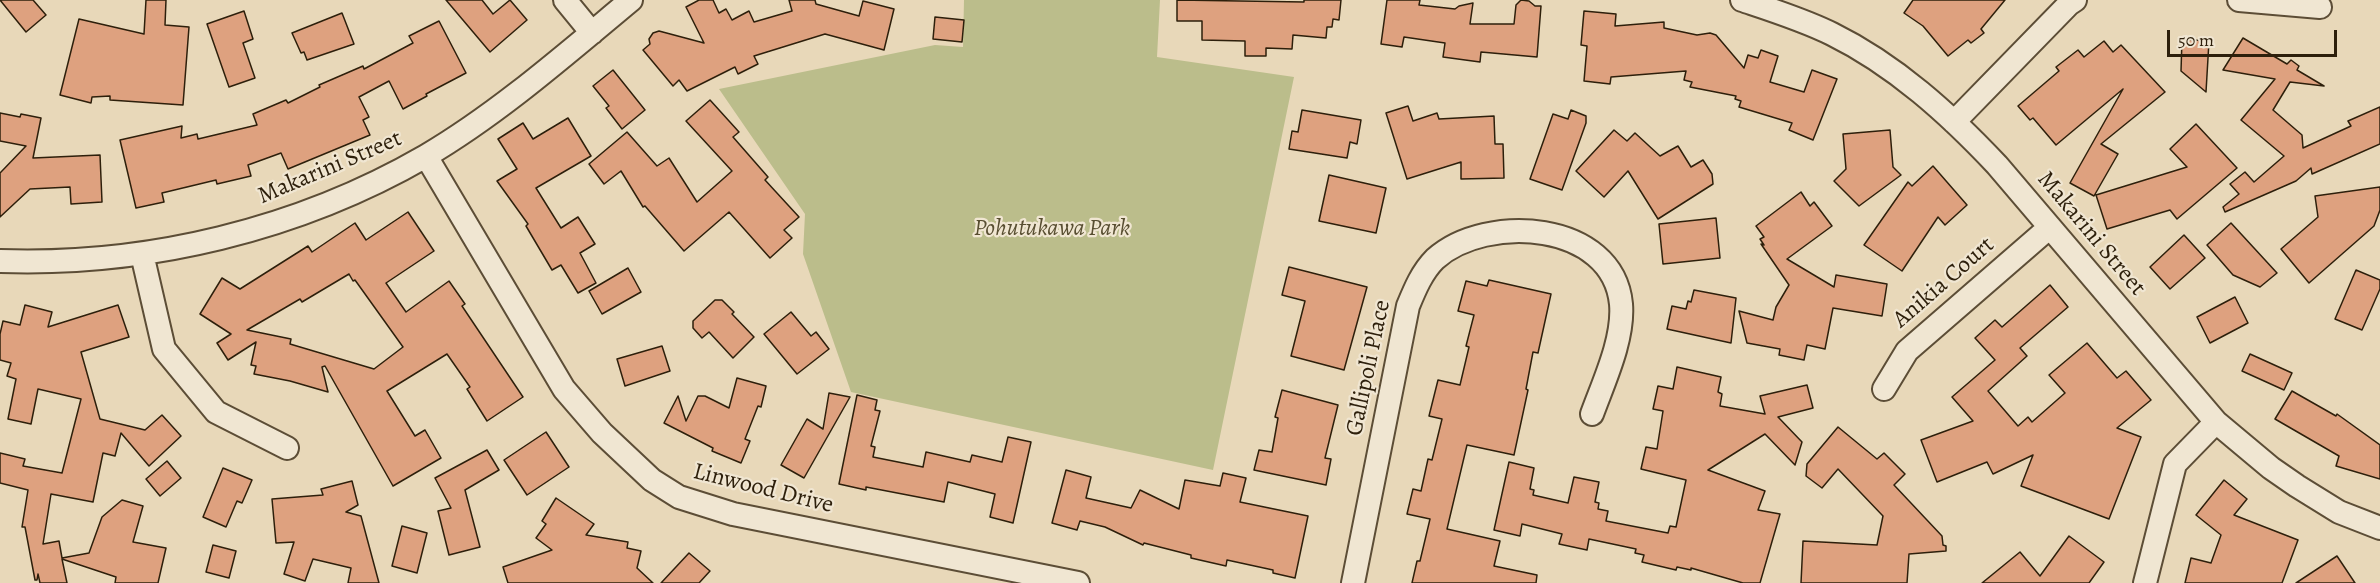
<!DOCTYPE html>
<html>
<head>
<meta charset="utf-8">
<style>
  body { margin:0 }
  #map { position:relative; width:2380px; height:583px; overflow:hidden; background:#e8d8b9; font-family:Alegreya,serif }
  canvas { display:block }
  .scale { position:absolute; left:2167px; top:30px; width:170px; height:27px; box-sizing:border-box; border:3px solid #2d1f0b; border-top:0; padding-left:8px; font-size:18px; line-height:21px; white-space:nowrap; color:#2d1f0b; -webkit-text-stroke:4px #f0e6d2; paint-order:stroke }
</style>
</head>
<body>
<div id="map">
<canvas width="2380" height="583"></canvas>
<div class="scale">50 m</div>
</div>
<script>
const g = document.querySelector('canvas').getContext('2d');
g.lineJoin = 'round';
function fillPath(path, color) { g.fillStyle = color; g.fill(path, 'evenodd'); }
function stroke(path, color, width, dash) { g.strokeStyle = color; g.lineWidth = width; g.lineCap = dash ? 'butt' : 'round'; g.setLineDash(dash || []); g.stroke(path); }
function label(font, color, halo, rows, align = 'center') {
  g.font = font + ' Alegreya,serif'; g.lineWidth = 4.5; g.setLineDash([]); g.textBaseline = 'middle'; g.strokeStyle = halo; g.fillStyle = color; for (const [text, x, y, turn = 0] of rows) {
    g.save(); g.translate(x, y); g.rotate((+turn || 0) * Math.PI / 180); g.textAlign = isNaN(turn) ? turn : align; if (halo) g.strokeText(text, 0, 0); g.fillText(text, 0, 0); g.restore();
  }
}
const green = new Path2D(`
  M964 0H1160L1157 57 1294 77 1213 470 851 392 803 254 805 214 719 89 935 45 963 47Z`);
const building = new Path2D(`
  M0 0H33L46 15 26 32Z
  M146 0H166L165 25 189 27 183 105 110 100V96L92 97 91 103 60 95 79 19 144 34Z
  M446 0H482L493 14 510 0 527 20 490 52Z
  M699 0H713L719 13 726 9 732 20 749 11 754 22 792 11 789 0H815L816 4 859 16 863 1 894 9 884 50 825 34 754 56 758 64 738 74 735 67 687 91 679 80 673 86 643 50 650 44 649 39 653 33 659 31 704 43 686 7Z
  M1177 0 1304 2V0H1341L1339 20 1333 19 1332 27H1327L1326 38 1293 35 1292 49 1266 48V56H1245V41L1202 40V21H1177Z
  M1387 0H1420L1419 5 1455 9 1459 6 1473 3 1470 24H1514L1516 5 1521 0 1529 1 1535 6H1541L1537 57 1481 52 1480 62 1443 57 1445 43 1404 37 1402 47 1381 44Z
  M1913 0H2005L1981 29 1984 33 1971 43 1968 40 1948 56 1923 26 1904 13Z
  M244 11 253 39 243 43 255 78 229 87 207 24Z
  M1584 11 1616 14 1615 26 1664 22V28L1697 35 1710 33 1716 35 1744 68 1748 55 1758 58 1761 50 1778 56 1770 82 1804 92 1812 70 1837 79 1813 140 1789 130 1792 123 1739 107 1741 101 1735 99 1736 96 1690 87 1692 82 1684 80 1686 71 1611 77 1610 84 1584 81 1587 46 1581 45Z
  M342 13 354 44 307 60 304 52 301 53 292 33Z
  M935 17 964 20 962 42 933 39Z
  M439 21 466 73 426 94 427 96 403 109 389 81 359 97 369 117 363 120 370 135 288 169 281 153 248 165 251 176 217 184 216 180 162 193 164 202 136 208 120 140 182 126 181 138 197 134 198 139 257 125 253 114 286 100 288 103 320 87 319 85 363 66 364 69 413 43 409 36Z
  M2243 38 2287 64 2291 60 2299 66 2297 70 2324 86 2290 82 2273 110 2302 135 2303 148 2351 126 2348 121 2380 107V144L2312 174 2311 168 2296 181 2225 212 2223 207 2239 194 2230 184 2245 172 2254 182 2284 156 2241 120 2275 79 2223 70Z
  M2182 39 2209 41 2206 92 2181 71Z
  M2104 41 2113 52 2121 45 2165 92 2101 144 2118 154 2094 196 2070 183 2123 89 2056 145 2033 118 2030 120 2018 106 2059 71 2056 67 2078 50 2084 57Z
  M613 70 645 110 622 129 606 108 609 106 593 86Z
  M710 100 739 132 733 137 768 177 765 180 799 217 784 230 792 238 770 258 729 212 684 251 645 206 643 207 621 171 604 184 589 164 627 132 657 166 669 158 697 202 732 171 686 121Z
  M1408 106 1413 121 1437 113 1439 119 1494 116 1495 144H1503L1504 178 1461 179V162L1407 179 1386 113Z
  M1302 110 1361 120 1357 144 1350 142 1347 158 1289 149 1292 131 1298 132Z
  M1571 110 1586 116V123L1562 190 1530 179 1553 114 1568 119Z
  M0 113 20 117 21 114 41 118 33 158 100 155 102 202 71 204 70 187 30 189 0 217V173L26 146 0 141Z
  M568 118 591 156 536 188 561 228 578 217 595 244 580 253 596 283 578 293 561 265 552 270 526 226 528 224 497 181 517 169 498 139 523 123 533 139Z
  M2196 124 2237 168 2177 219 2170 210 2107 229 2096 195 2187 167 2170 149Z
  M1614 130 1627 141 1635 133 1660 156 1678 146 1691 167 1703 160 1712 174 1713 184 1658 219 1628 171 1604 197 1576 171Z
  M1890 130 1893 167 1901 175 1859 206 1834 181 1846 169 1843 134Z
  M1933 166 1967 205 1945 225 1938 217 1902 271 1864 245 1908 182 1912 186Z
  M1329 175 1386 188 1376 233 1319 221Z
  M2380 187V210L2374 226 2309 283 2281 249 2318 217 2315 196Z
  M1801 192 1810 206 1814 202 1832 226 1787 259 1834 287 1836 275 1887 284 1882 316 1833 308 1825 349 1807 345 1804 360 1779 355 1780 349 1747 343 1739 311 1773 320 1776 307 1789 285 1761 244 1764 245 1760 239 1764 237 1756 226Z
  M408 212 434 251 386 283 406 312 449 281 465 304 462 306 523 397 487 421 467 389 470 387 447 354 387 391 415 436 425 430 441 458 393 486 325 366 322 367 328 392 290 381 254 374 256 366 251 365 256 342 228 360 217 343 231 334 200 314 222 278 240 289 308 246 312 252 355 223 366 240ZM349 274 353 281 355 280 403 347 374 369 290 344 291 339 247 330 300 299 302 302Z
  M1716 218 1720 258 1663 264 1659 224Z
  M2231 223 2277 273 2260 287 2233 275 2207 245Z
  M2184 235 2205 258 2170 289 2150 267Z
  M1289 267 1367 287 1344 370 1291 356 1305 301 1282 295Z
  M628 268 641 292 602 314 589 291Z
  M2356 270 2380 280V289L2362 330 2335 319Z
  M1489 280 1551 294 1538 353 1533 352 1526 389 1528 390 1514 455 1467 445 1447 529 1500 541 1494 566 1537 575 1536 583H1412L1417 561H1420L1430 519 1407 514 1413 489 1421 491 1428 459 1432 460 1442 419 1429 416 1438 380 1460 385 1469 347 1466 346 1474 315 1458 311 1466 281 1487 286Z
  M2050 285 2068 307 2020 348 2027 356 1988 391 2018 426 2028 417 2032 422 2065 393 2049 375 2087 343 2117 378 2126 371 2151 400 2117 428 2141 437 2109 519 2021 486 2033 455 1993 474 1987 462 1937 482 1921 440 1973 421 1952 397 1995 360 1975 338 1995 320 2002 327Z
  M1694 290 1736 298 1731 343 1667 329 1672 306 1686 309 1688 301 1691 302Z
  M2235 297 2248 323 2210 343 2197 317Z
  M715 300H722L734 312 732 314 754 337 733 358 709 332 702 338 693 328V321Z
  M25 305 52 312 48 327 118 305 129 337 81 352 100 419 145 430 162 415 181 436 149 466 121 433 115 456 103 453 93 502 51 494 43 544 59 541 62 558 89 553 102 517 122 500 143 506 133 542 166 548 158 583H115L116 577 62 559 67 583H40L38 574 37 580H35L25 527H22L28 490 0 483V453L25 459 23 466 62 473 81 399 38 389 31 424 8 419 16 379 7 376 11 363 0 360V334L3 321 20 325Z
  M791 312 811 336 816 332 829 349 797 374 764 334Z
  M662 346 670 371 625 386 617 359Z
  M2250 354 2292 373 2284 390 2242 371Z
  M1677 367 1721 377 1718 392 1722 394 1720 406 1765 414 1760 396 1807 385 1813 408 1778 417 1802 442 1795 465 1765 434 1708 470 1765 491 1758 510 1780 514 1760 583H1743L1691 568V570L1677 567 1676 570 1642 562 1644 555 1635 553 1636 549 1589 539 1587 550 1559 544 1562 534 1522 524 1520 536 1494 530 1509 462 1534 468 1530 489 1534 490 1533 495 1568 503 1574 477 1599 482 1595 502 1599 503 1598 509 1608 511 1606 521 1668 533 1670 526 1676 527 1686 480 1641 469 1646 447 1657 449 1663 411 1653 409 1658 386 1673 389Z
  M737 378 766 386 761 407 758 406 745 439 750 441 741 463 712 451 713 448 664 423 678 396 686 421 698 396H705L729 408Z
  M1282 390 1338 405 1325 458 1331 459 1326 485 1254 470 1259 450 1272 452 1278 418 1275 417Z
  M2292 391 2336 416 2337 414 2380 445V479L2336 466 2339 456 2275 419Z
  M829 393 850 397 804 478 781 465 807 419 823 429Z
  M857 395 877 400 875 410 880 411 871 446 875 447 873 457 923 467 926 452 970 462 972 455 1002 462 1008 437 1031 442 1013 523 990 517 995 494 948 482 944 502 866 487V490L839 484Z
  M1838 427 1877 459 1884 453 1905 474 1894 485 1942 536 1943 545 1946 546V551L1909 554 1907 583H1801L1803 541 1877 545 1883 516 1838 469 1822 488 1806 476 1807 464Z
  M546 432 569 467 527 495 504 460Z
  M487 450 499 470 465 490 480 547 449 555 438 511 451 508 435 478Z
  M167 461 181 478 160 496 146 479Z
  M223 468 252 480 242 503 237 501 226 527 203 517Z
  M1066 470 1091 477 1086 498 1131 508 1140 490 1179 509 1185 480 1220 486 1223 473 1246 478 1240 502 1308 516 1295 578 1273 573V570L1227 560 1226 566 1191 558V555L1144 543 1143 545 1105 527 1080 521 1077 530 1052 523Z
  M2224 480 2247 499 2234 515 2298 540 2282 583H2185L2191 558 2211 563 2221 535 2196 515Z
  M352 481 358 505 346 512 361 516 379 583H348L351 568 313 559 305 581 284 574 294 542 276 543 272 499 323 495 321 489Z
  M556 498 594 524 586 535 628 542 627 548 641 551 637 568 653 583H508L503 567 552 550 536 538 546 524 542 521Z
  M402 526 427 533 417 573 392 566Z
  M2069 536 2104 562 2089 583H1982L2020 552 2040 576Z
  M213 545 236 551 229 578 206 572Z
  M689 553 710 571 699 583H661Z
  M2337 556 2355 583H2296Z`);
const minor = new Path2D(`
  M565 0 592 33
  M1742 0C1772 10 1804 20 1832 34 1895 65 1949 114 1997 165L2216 422 2271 468 2297 486 2339 512 2380 528
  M2239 0 2320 7
  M1954 122 2069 4 2075 0
  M426 156 564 389 602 433 652 480 679 497 733 514 1078 583
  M142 254 164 349 216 412 287 448
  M0 261C147 266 298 230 426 156 499 113 566 54 631 0
  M1884 389 1907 351 2050 227
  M1353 583 1408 306C1415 289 1422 272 1435 259 1486 213 1613 221 1621 304 1624 339 1604 381 1592 414
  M2145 583 2175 464 2216 422`);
const streetNames = [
  ["Makarini Street",330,168,-23],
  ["Makarini Street",2091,234,50],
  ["Anikia Court",1944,283,-41],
  ["Gallipoli Place",1369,368,-78],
  ["Linwood Drive",763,489,14]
];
const parkNames = [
  ["Pohutukawa Park",1052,229]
];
fillPath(green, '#bbbd8b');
fillPath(building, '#dea17f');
stroke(building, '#2d1f0b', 1.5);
stroke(minor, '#5c4d36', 26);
stroke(minor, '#f0e6d2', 22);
label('24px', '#2d1f0b', '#f0e6d2', streetNames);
label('italic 24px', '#584e31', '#f0e6d2', parkNames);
</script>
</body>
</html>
